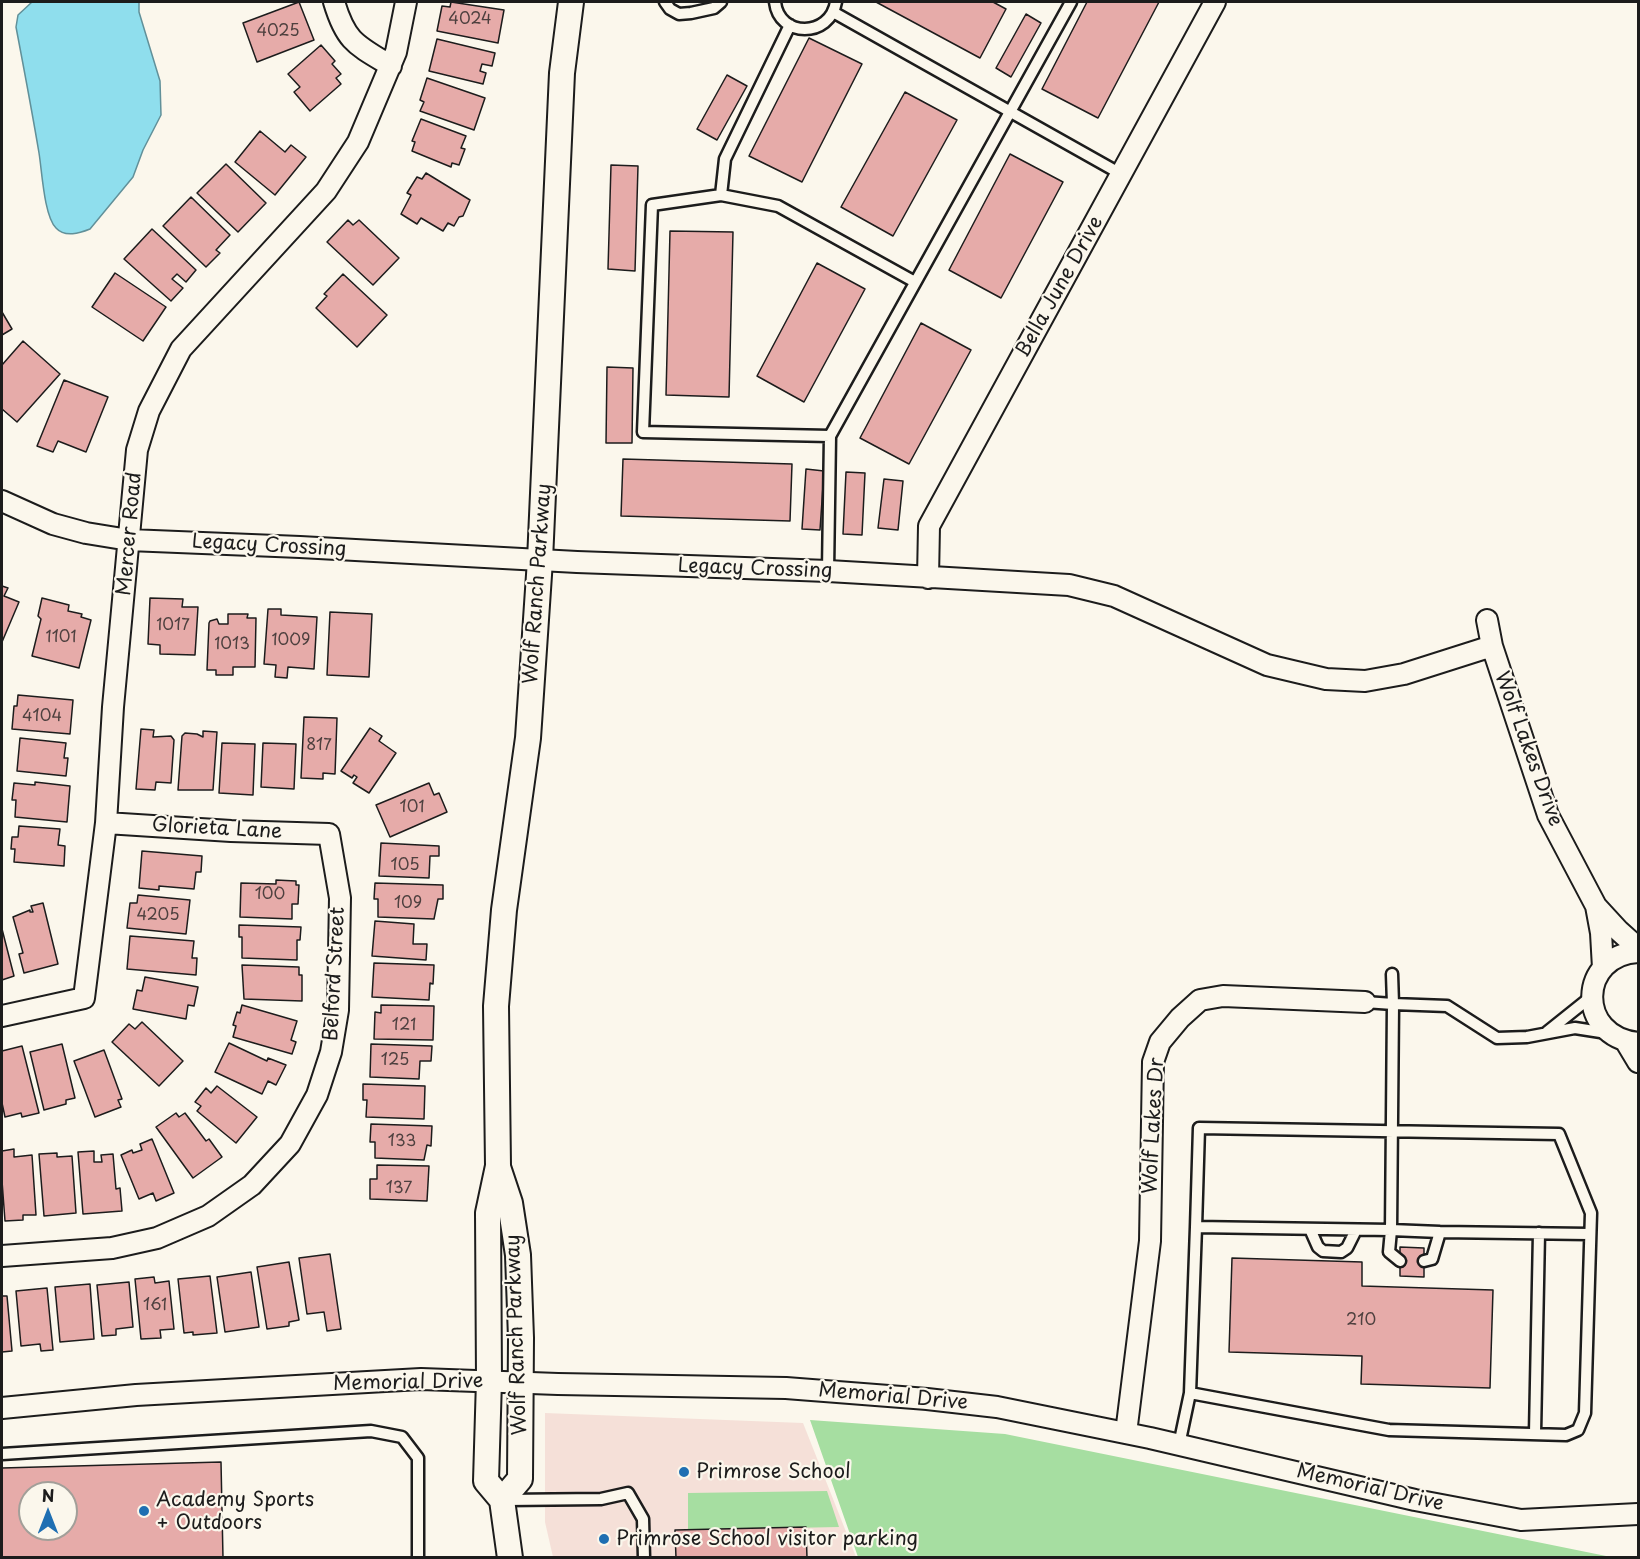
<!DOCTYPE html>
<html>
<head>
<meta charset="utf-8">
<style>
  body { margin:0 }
  #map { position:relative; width:1640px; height:1559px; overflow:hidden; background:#fbf7ec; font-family:"Playpen Sans",sans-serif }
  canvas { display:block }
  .frame { position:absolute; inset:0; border:3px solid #1c1c1c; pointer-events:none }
  .north { position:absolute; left:18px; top:1481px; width:60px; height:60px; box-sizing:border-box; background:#fbf7ec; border:2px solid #a29f99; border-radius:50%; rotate:0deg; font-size:16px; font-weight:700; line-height:24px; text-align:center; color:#1c1c1c }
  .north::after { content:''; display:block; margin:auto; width:21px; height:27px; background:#1f6fb2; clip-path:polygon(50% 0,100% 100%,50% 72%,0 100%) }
</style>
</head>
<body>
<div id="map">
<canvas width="1640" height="1559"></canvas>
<div class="frame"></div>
<div class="north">N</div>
</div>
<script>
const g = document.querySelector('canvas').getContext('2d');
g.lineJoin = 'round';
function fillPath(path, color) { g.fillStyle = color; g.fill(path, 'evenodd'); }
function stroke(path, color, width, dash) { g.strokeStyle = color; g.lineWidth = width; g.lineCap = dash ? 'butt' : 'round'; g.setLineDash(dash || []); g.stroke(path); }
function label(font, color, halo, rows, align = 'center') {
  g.font = font + ' "Playpen Sans",sans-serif'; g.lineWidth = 4.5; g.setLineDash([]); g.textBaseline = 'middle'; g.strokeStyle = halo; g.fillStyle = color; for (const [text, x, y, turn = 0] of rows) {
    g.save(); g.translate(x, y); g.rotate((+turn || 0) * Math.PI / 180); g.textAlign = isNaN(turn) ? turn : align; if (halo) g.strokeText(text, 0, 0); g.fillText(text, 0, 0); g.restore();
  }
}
const built = new Path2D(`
  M545 1413 803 1423 856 1557H553L545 1522Z`);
const green = new Path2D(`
  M810 1420 1005 1434 1611 1557H858Z
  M827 1491 839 1527 688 1530V1493Z`);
const water = new Path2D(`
  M32 2H139V12L160 81 161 115 143 150 133 177 90 229C80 233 65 238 56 228 44 216 42 171 39 153 32 111 24 69 16 27L18 15Z`);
const building = new Path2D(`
  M299 2 314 40 257 62 243 23Z
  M451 2 504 10 498 43 437 31 442 6 450 7Z
  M876 2H993L1006 9 980 58Z
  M1087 2H1159L1098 118 1042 89Z
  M1026 14 1041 23 1011 77 996 68Z
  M809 38 862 64 802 182 749 156Z
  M437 39 495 53 492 66 482 64 480 71 486 73 483 84 429 71Z
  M321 45 335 61 332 64 341 74 336 78 341 84 310 111 294 92 300 87 288 74Z
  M727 75 747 86 717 140 697 129Z
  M427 78 485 98 474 130 420 111 424 102 420 100Z
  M905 92 957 120 893 236 841 207Z
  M421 119 466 136 461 148 465 149 459 165 452 163 451 167 412 151 415 142 412 141Z
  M260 131 285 152 291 145 306 157 275 195 235 162Z
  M1010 154 1063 182 1001 298 949 270Z
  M226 164 266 203 238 232 197 193Z
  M611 165 638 166 635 271 608 269Z
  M426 173 470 200 463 216 459 217 454 226 448 223 443 231 421 218 417 224 401 214 411 195 407 193 417 177 422 179Z
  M191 197 230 235 216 250 220 253 206 267 163 226Z
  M348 220 353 225 359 220 399 258 373 285 327 242Z
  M152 229 196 270 186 282 177 274 172 279 183 288 171 301 124 259Z
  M670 231 733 232 729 397 666 395Z
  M817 263 865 289 804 402 757 376Z
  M115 273 166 307 143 341 92 307Z
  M343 274 387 315 357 347 316 308 327 296 324 294Z
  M2 312 12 329 2 335Z
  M921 323 971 350 909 464 860 438Z
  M23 341 60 374 17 422 2 409V365Z
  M607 367 633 368 632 443H606Z
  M64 380 108 397 86 452 58 441 53 452 37 446Z
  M623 459 792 464 790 521 621 516Z
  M806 469 824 471 820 530 802 529Z
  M846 472 865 473 862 535 843 534Z
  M884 479 903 481 898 530 878 528Z
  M2 586 8 588 4 596 19 602 2 642Z
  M42 598 69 605 68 611 82 614 81 617 91 620 79 668 32 656 41 619 38 616Z
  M150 598 183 599 182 607H198L195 655 160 654V645L148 644Z
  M268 609H281V615L317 617 314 669 288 667 287 678 275 677 276 665 264 664Z
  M330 612 372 614 369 677 327 675Z
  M228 614H248L247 618H256L255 667H233V675H216V670H207L209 623 210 621 217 619 219 624H228Z
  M18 695 73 700 70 734 12 729 14 706H17Z
  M304 717 337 718 335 774 323 773V779L301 778Z
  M370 728 382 736 379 741 396 753 369 793 353 783 357 777 354 775 352 778 341 771Z
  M141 729 154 730 153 737 171 736 174 740 171 783 156 782 155 790 136 789Z
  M203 731 217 732 213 790H178L182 736 185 733 197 734 203 737Z
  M20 738 66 743 64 758H68L66 776 17 771Z
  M222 743 255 744 253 795 219 793Z
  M263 743 296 744 294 789 261 787Z
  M35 782 70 786 67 822 15 817 16 800H12L14 783 35 785Z
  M429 783 434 795 439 793 447 812 390 837 376 805Z
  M19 826 60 829 58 845 65 846 64 866 14 862 15 849H11L12 837H18Z
  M381 843 439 846V856H430L429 878 379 876Z
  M142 851 202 856 201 872H196L194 889 159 886V890L139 888Z
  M276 880 296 881V885H299L298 904H292V919L240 917 241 883 276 884Z
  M375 883 443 885V899H438L434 919 378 917V899H374Z
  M138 895 190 900 186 934 127 928 130 903H137Z
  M43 903 58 964 24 973 19 954 23 953 13 917 30 910V912H33L31 906Z
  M375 921 414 924 413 944H427L426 960 372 956Z
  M239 925 301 927 300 940H297V960L242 958V937H239Z
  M2 929 14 976 2 980Z
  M130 936 194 941 192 958H197L196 975 127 969Z
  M374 963 434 965 433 984 430 983 429 1000 372 997Z
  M242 965 299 967V975H302V1001L244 999Z
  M145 977 198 987 194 1006 188 1005 186 1019 133 1009 137 990 142 991Z
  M242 1005 297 1021 291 1040 296 1042 292 1054 233 1037 236 1026 233 1025 237 1012 240 1013Z
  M381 1005 434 1006 433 1040 374 1039 375 1012 381 1013Z
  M142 1022 183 1061 159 1086 112 1042 129 1024 135 1029Z
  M229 1043 267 1061 268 1058 286 1065 276 1085 268 1081 262 1094 215 1072Z
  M62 1044 75 1098 66 1100V1104L44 1110 30 1052Z
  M371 1044 432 1046 431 1061H420L419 1079 370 1077Z
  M22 1046 39 1113 22 1117 21 1113 5 1117 2 1103V1051Z
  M104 1050 122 1099 118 1100 121 1107 95 1117 74 1061Z
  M363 1084 425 1086 424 1119 366 1117 367 1100H363Z
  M217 1086 257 1117 236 1143 197 1111 201 1106 195 1102 206 1088 211 1093Z
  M176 1113 179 1117 185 1113 206 1141 209 1139 222 1157 193 1178 156 1127Z
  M371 1124 432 1126 431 1146 427 1145 424 1160 375 1158V1142H370Z
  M152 1139 174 1193 156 1201 153 1193 139 1199 121 1155 132 1150 133 1153 142 1150 140 1144Z
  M14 1149V1157L32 1155 36 1215H23V1220L5 1221 2 1181V1151Z
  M94 1151V1162H102L101 1155 113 1154 116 1189 120 1188 122 1211 83 1214 78 1152Z
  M57 1153V1157L72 1156 76 1213 44 1216 39 1154Z
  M377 1165 429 1166 427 1201 370 1199V1179H377Z
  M1400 1247 1424 1248V1277L1400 1276Z
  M330 1254 341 1329 327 1331 324 1312 307 1314 299 1258Z
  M1232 1258 1362 1262V1286L1493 1290 1490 1388 1361 1384 1362 1356 1229 1352Z
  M289 1262 299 1320 289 1322V1326L267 1329 257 1267Z
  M251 1272 259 1327 225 1332 217 1277Z
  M210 1276 217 1333 193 1335V1332L184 1333 178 1279Z
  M154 1277 155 1283 169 1281 174 1329 160 1330 161 1338 141 1339 135 1279Z
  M129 1282 133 1327 116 1329V1335L102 1336 97 1285Z
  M90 1284 94 1339 60 1342 55 1287Z
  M47 1288 53 1350 41 1351 40 1344 21 1346 16 1291Z
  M2 1296H7L12 1351 2 1352Z
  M221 1462 223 1558H2V1468ZM30 1493H66V1529H30Z
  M806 1527 807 1558H676L675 1530Z`);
const service = new Path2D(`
  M665 2 670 9 679 14 691 13 714 8 721 2
  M775 2C779 38 830 38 836 2
  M833 12 1121 174
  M790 25 725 159 721 195 652 205 643 432 830 436 1071 2
  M721 195 778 206 915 282
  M828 571 830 436
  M1365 1002 1393 1004 1392 974
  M1547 1032 1592 996
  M1310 1229 1318 1247 1323 1251 1341 1252 1347 1248 1356 1230
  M1400 1261 1389 1252 1391 1230 1440 1232 1589 1234
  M1424 1261 1432 1259 1440 1232
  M1190 1393 1389 1430 1566 1435 1578 1430 1585 1413 1591 1213 1559 1134 1199 1128 1196 1227
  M1535 1433 1539 1233
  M1179 1445 1190 1393 1196 1227 1391 1230 1393 1004 1447 1006 1497 1038 1527 1037 1575 1028 1607 1033
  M2 1454 371 1431 402 1437 418 1458V1558
  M505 1500 601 1499 628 1493 643 1519 644 1558`);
const minor = new Path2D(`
  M334 2C346 42 356 45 391 66
  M2 501 53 524 86 533 129 540 300 547 577 562 828 571 1069 585 1114 596 1267 665 1326 679 1365 681 1404 674 1492 646
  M928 578 929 526 1215 2
  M1487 620 1492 646 1548 815 1596 906 1619 931 1638 948
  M1596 906 1601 933 1603 968
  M1638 952C1579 955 1575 1036 1638 1043
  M2 1016 84 998 106 823 113 707 137 450 149 411 181 349 326 191 358 142 396 52 406 2
  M1626 1042 1638 1062
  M2 1256 112 1248 157 1238 208 1216 252 1185 290 1144 317 1095 331 1052 338 1010 340 898 329 834 231 831 106 823
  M2 1408 136 1395 421 1379 558 1384 786 1388 927 1399 997 1407 1150 1438 1415 1500 1521 1520 1638 1514
  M1126 1433 1150 1241 1153 1062 1160 1042 1180 1018 1200 1000 1223 996 1365 1002`);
const tertiary = new Path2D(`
  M498 1167 510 1203 518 1255 521 1338 520 1479 502 1500
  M510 1558 502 1500 486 1481 489 1380 488 1213 498 1166 496 1006 504 910 528 738 540 560 562 73 571 2`);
const markers = [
  [684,1472,6,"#1f6fb2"],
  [144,1511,6,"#1f6fb2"],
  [604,1539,6,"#1f6fb2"]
];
const numberNames = [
  ["4024",470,20],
  ["4025",278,32],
  ["1017",173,626],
  ["1101",61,638],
  ["1009",291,641],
  ["1013",232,645],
  ["4104",42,717],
  ["817",319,746],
  ["101",412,808],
  ["105",405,866],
  ["100",270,895],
  ["109",408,904],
  ["4205",158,916],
  ["121",404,1026],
  ["125",395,1061],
  ["133",402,1142],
  ["137",399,1189],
  ["161",155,1306],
  ["210",1361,1321]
];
const streetNames = [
  ["Bella June Drive",1060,287,-61],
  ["Mercer Road",130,534,-85],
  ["Legacy Crossing",269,546,3],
  ["Legacy Crossing",755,569,2],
  ["Wolf Ranch Parkway",538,584,-86],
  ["Wolf Lakes Drive",1528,749,70],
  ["Glorieta Lane",217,829,3],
  ["Belford Street",335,974,-87],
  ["Wolf Lakes Dr",1154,1126,-87],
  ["Wolf Ranch Parkway",517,1335,-92],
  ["Memorial Drive",408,1383,-1],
  ["Memorial Drive",893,1397,5],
  ["Memorial Drive",1370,1488,13]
];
const poiNames = [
  ["Primrose School",696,1472],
  ["Academy Sports",156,1500],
  ["+ Outdoors",156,1523],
  ["Primrose School visitor parking",616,1539]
];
fillPath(built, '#f5e0d8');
fillPath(green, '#a6dea1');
fillPath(water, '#8fdeed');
stroke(water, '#619099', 1.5);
fillPath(building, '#e6aba9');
stroke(building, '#1c1c1c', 1.5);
stroke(service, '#1c1c1c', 15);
stroke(minor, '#1c1c1c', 24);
stroke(tertiary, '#1c1c1c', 28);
stroke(service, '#fbf7ec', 10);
stroke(minor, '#fbf7ec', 20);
stroke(tertiary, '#fbf7ec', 24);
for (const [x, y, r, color] of markers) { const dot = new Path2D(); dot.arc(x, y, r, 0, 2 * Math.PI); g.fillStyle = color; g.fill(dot); stroke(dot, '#fbf7ec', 2); }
label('16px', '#4e403f', null, numberNames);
label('20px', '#1c1c1c', '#fbf7ec', streetNames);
label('20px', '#1c1c1c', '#fbf7ec', poiNames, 'left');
</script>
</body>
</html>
